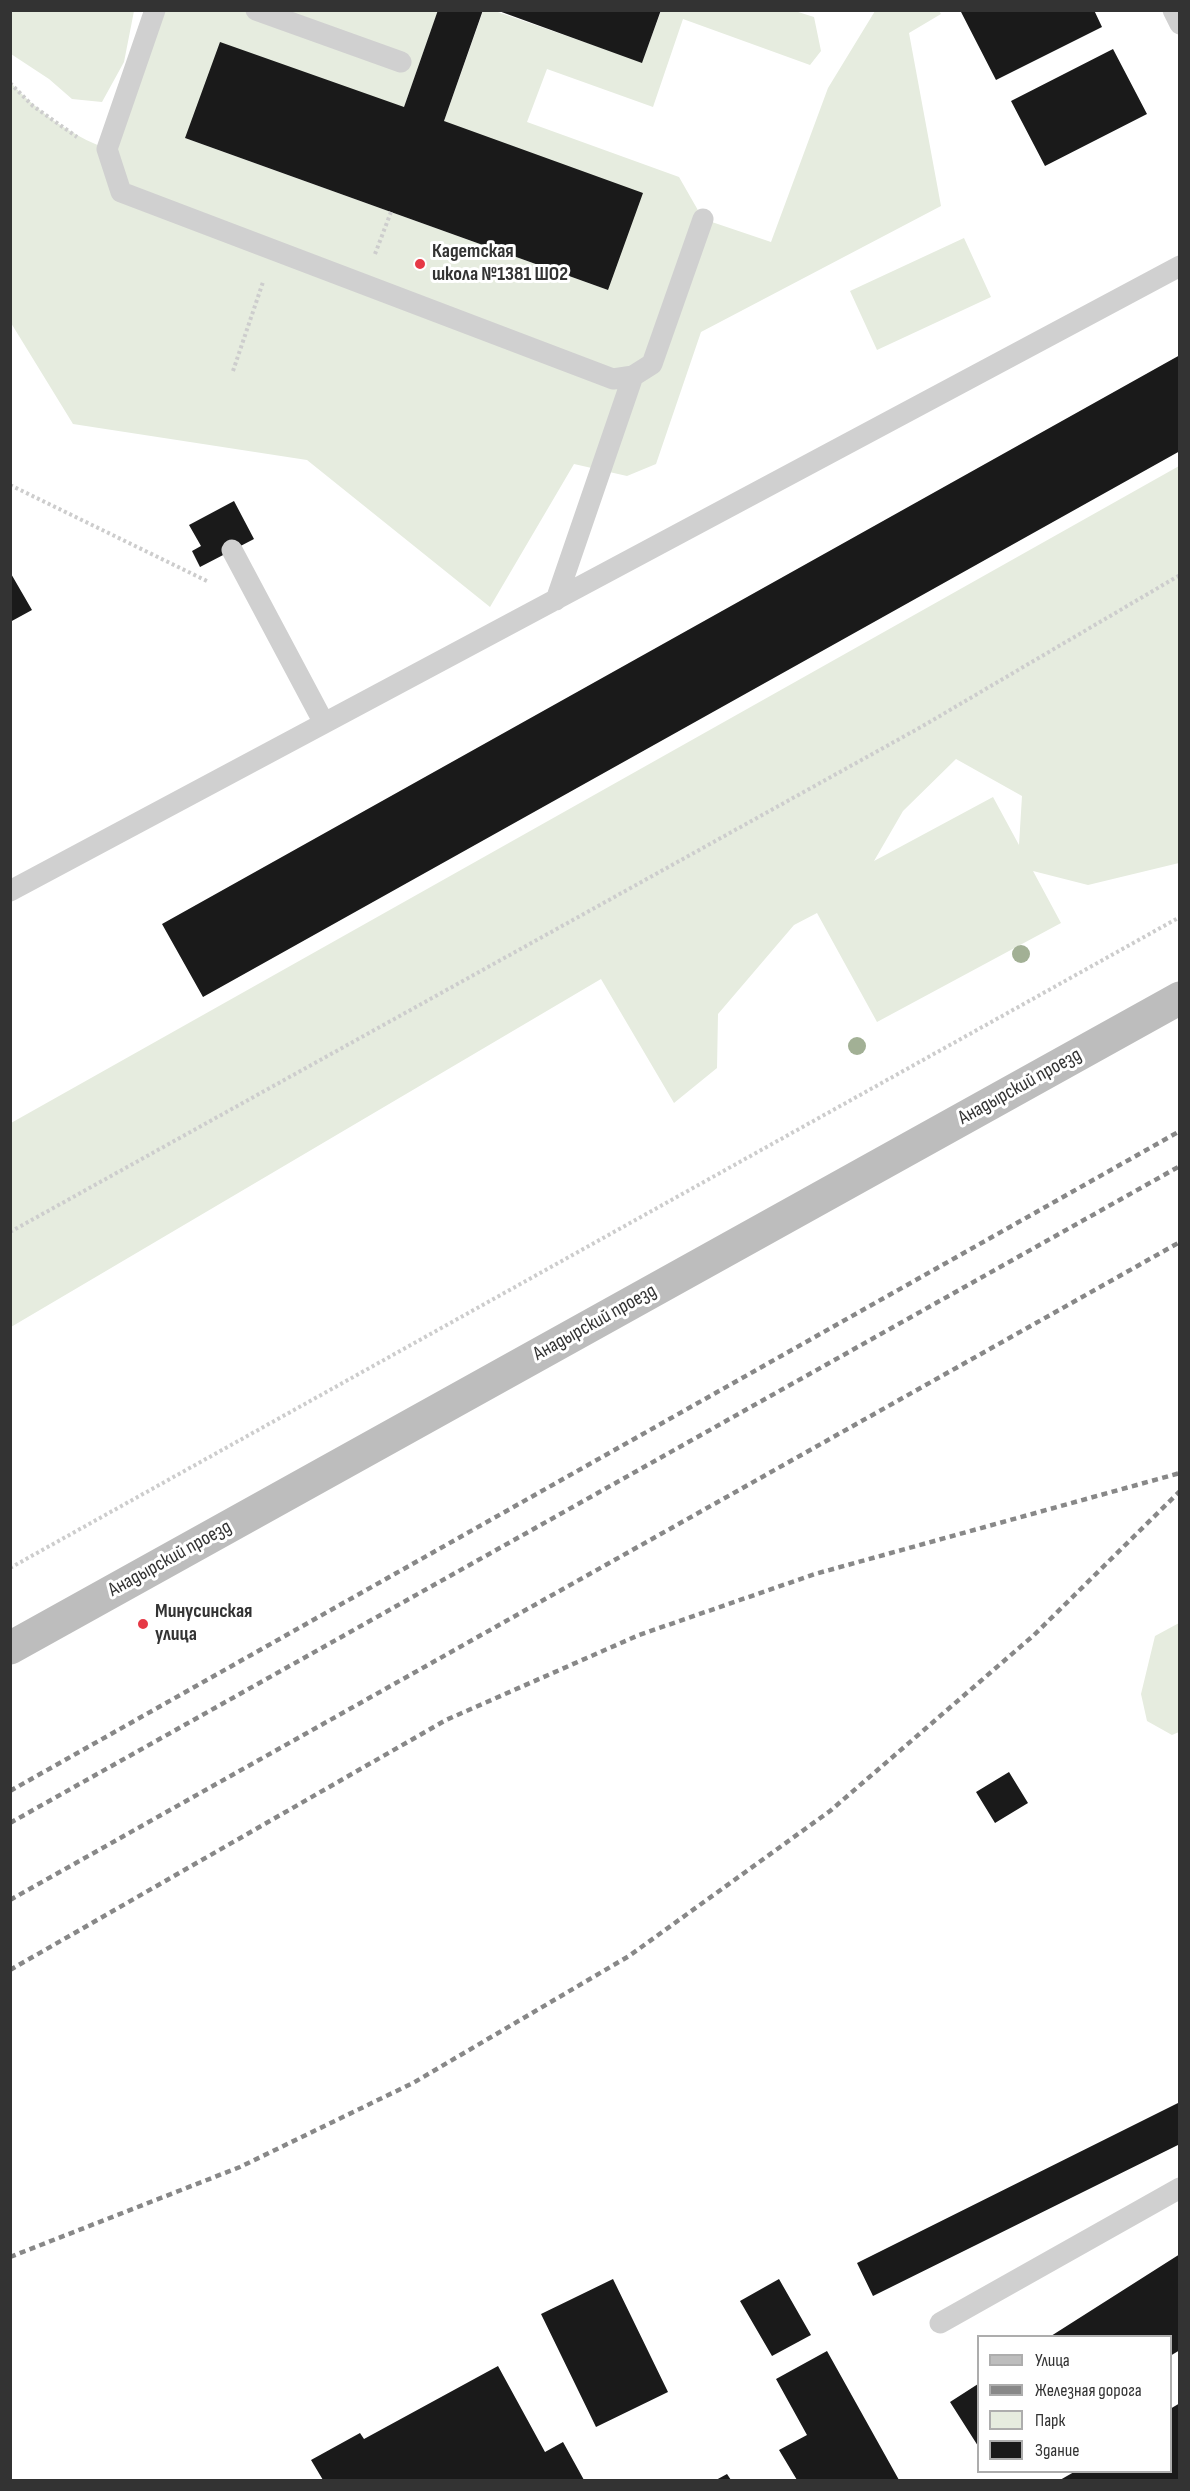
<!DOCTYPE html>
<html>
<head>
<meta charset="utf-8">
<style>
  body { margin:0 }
  #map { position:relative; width:1190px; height:2491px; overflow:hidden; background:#fff; font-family:"Sofia Sans Condensed",sans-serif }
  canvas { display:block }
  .frame { position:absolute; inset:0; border:12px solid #333; pointer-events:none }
  .legend { position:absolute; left:977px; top:2335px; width:195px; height:138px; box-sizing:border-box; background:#fff; border:2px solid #adadad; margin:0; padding:8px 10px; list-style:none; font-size:18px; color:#333 }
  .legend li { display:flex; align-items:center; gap:12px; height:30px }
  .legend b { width:30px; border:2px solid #adadad }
</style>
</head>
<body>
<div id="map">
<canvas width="1190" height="2491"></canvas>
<div class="frame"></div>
<ul class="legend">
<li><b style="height:8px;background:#bdbdbd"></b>Улица</li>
<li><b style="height:8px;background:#888"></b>Железная дорога</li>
<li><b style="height:16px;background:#e6ecdf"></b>Парк</li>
<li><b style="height:16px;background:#1a1a1a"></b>Здание</li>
</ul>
</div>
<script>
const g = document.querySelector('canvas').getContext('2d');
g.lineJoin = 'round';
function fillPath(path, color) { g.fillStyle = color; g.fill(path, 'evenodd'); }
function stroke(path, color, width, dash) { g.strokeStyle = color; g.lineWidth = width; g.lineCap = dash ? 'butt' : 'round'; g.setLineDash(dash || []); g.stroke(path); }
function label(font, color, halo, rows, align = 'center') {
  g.font = font + ' "Sofia Sans Condensed",sans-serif'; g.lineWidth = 6; g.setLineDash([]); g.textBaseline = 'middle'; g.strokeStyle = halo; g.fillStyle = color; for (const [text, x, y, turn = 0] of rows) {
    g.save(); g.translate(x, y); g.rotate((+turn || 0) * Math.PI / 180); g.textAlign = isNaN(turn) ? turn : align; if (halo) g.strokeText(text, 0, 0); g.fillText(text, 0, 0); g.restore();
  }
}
const green = new Path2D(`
  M10 11H134L124 62 102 102 72 99 49 79 11 54Z
  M155 11H438L404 107 185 138 608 290 444 121 483 11H495L642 62 661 11H795L814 17 821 51 810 65 683 19 653 107 547 69 527 122 679 177 703 219 771 242 828 88 875 11H939L941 14 909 33 941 206 701 332 656 464 627 476 574 464 490 607 307 460 73 424 11 323V83C39 113 69 134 107 149Z
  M964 238 991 297 877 350 850 291Z
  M1179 466V863L1088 885 1033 871 1061 923 877 1022 817 913 794 925 718 1014 717 1068 674 1103 601 979 11 1327V1123ZM956 759 1022 796 1019 845 993 797 874 861 903 811Z
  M1179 1623V1732L1172 1735 1147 1721 1141 1694 1155 1636Z`);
const building = new Path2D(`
  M438 10H483L444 121 643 193 608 290 185 138 220 42 404 107Z
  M496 10H661L642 63Z
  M960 10H1094L1102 27 996 80Z
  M1113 49 1147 114 1045 166 1011 101Z
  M1180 355V451L203 997 162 924Z
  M234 501 254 539 200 567 192 551 201 546 189 525Z
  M10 572 32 610 10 622Z
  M1009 1772 1028 1803 995 1823 976 1792Z
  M1180 2102V2144L873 2296 857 2263Z
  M1180 2254V2350L1170 2356V2336H1051Z
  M613 2279 668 2392 596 2427 541 2314Z
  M779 2279 811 2335 772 2356 740 2301Z
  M827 2351 899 2480H797L779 2450 807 2435 776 2379Z
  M498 2366 545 2452 563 2442 584 2480H323L311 2460 360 2433 364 2439Z
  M978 2384V2446L950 2402Z
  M1180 2403V2480H1060L1074 2472H1170V2409Z
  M727 2474 731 2480H716Z`);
const path = new Path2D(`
  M10 83 33 106 77 137
  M375 254 391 212
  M233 371 263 282
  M10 485 209 582
  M10 1232 921 727 1180 575
  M10 1568 1180 917`);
const lane = new Path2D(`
  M155 10 107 149 121 192 613 379 633 376 652 364 703 219
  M256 10 401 62
  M1173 10 1180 24
  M232 550 324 723
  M556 600 633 376
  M10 891 1180 266
  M940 2323 1180 2188`);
const secondary = new Path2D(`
  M10 1648 1180 998`);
const rail = new Path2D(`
  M10 1791 1180 1131
  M10 1823 1180 1166
  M10 1900 1180 1242
  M10 1970 446 1720 639 1635 815 1574 1180 1473
  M10 2257 240 2167 413 2083 629 1956 830 1811 1034 1635 1180 1491`);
const trees = [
  [1021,954],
  [857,1046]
];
const markers = [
  [420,264,6,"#e63946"],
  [143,1624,6,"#e63946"]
];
const poiNames = [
  ["Кадетская",432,252],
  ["школа №1381 ШО2",432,275],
  ["Минусинская",155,1612],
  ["улица",155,1635]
];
const streetNames = [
  ["Анадырский проезд",1020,1087,-29],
  ["Анадырский проезд",595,1323,-29],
  ["Анадырский проезд",170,1559,-29]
];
fillPath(green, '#e6ecdf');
fillPath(building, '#1a1a1a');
stroke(path, '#cdcdcd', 4, [3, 3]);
stroke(lane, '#d0d0d0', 21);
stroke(secondary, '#bdbdbd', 33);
stroke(rail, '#888', 4.5, [6, 4.5]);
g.fillStyle = '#a2b095';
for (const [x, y] of trees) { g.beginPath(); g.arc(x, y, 9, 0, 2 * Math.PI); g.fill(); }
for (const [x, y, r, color] of markers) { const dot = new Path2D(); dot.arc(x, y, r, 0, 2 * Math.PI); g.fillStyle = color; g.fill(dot); stroke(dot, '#fff', 2); }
label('bold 20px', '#333', '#fff', poiNames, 'left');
label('20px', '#333', '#fff', streetNames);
</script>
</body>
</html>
